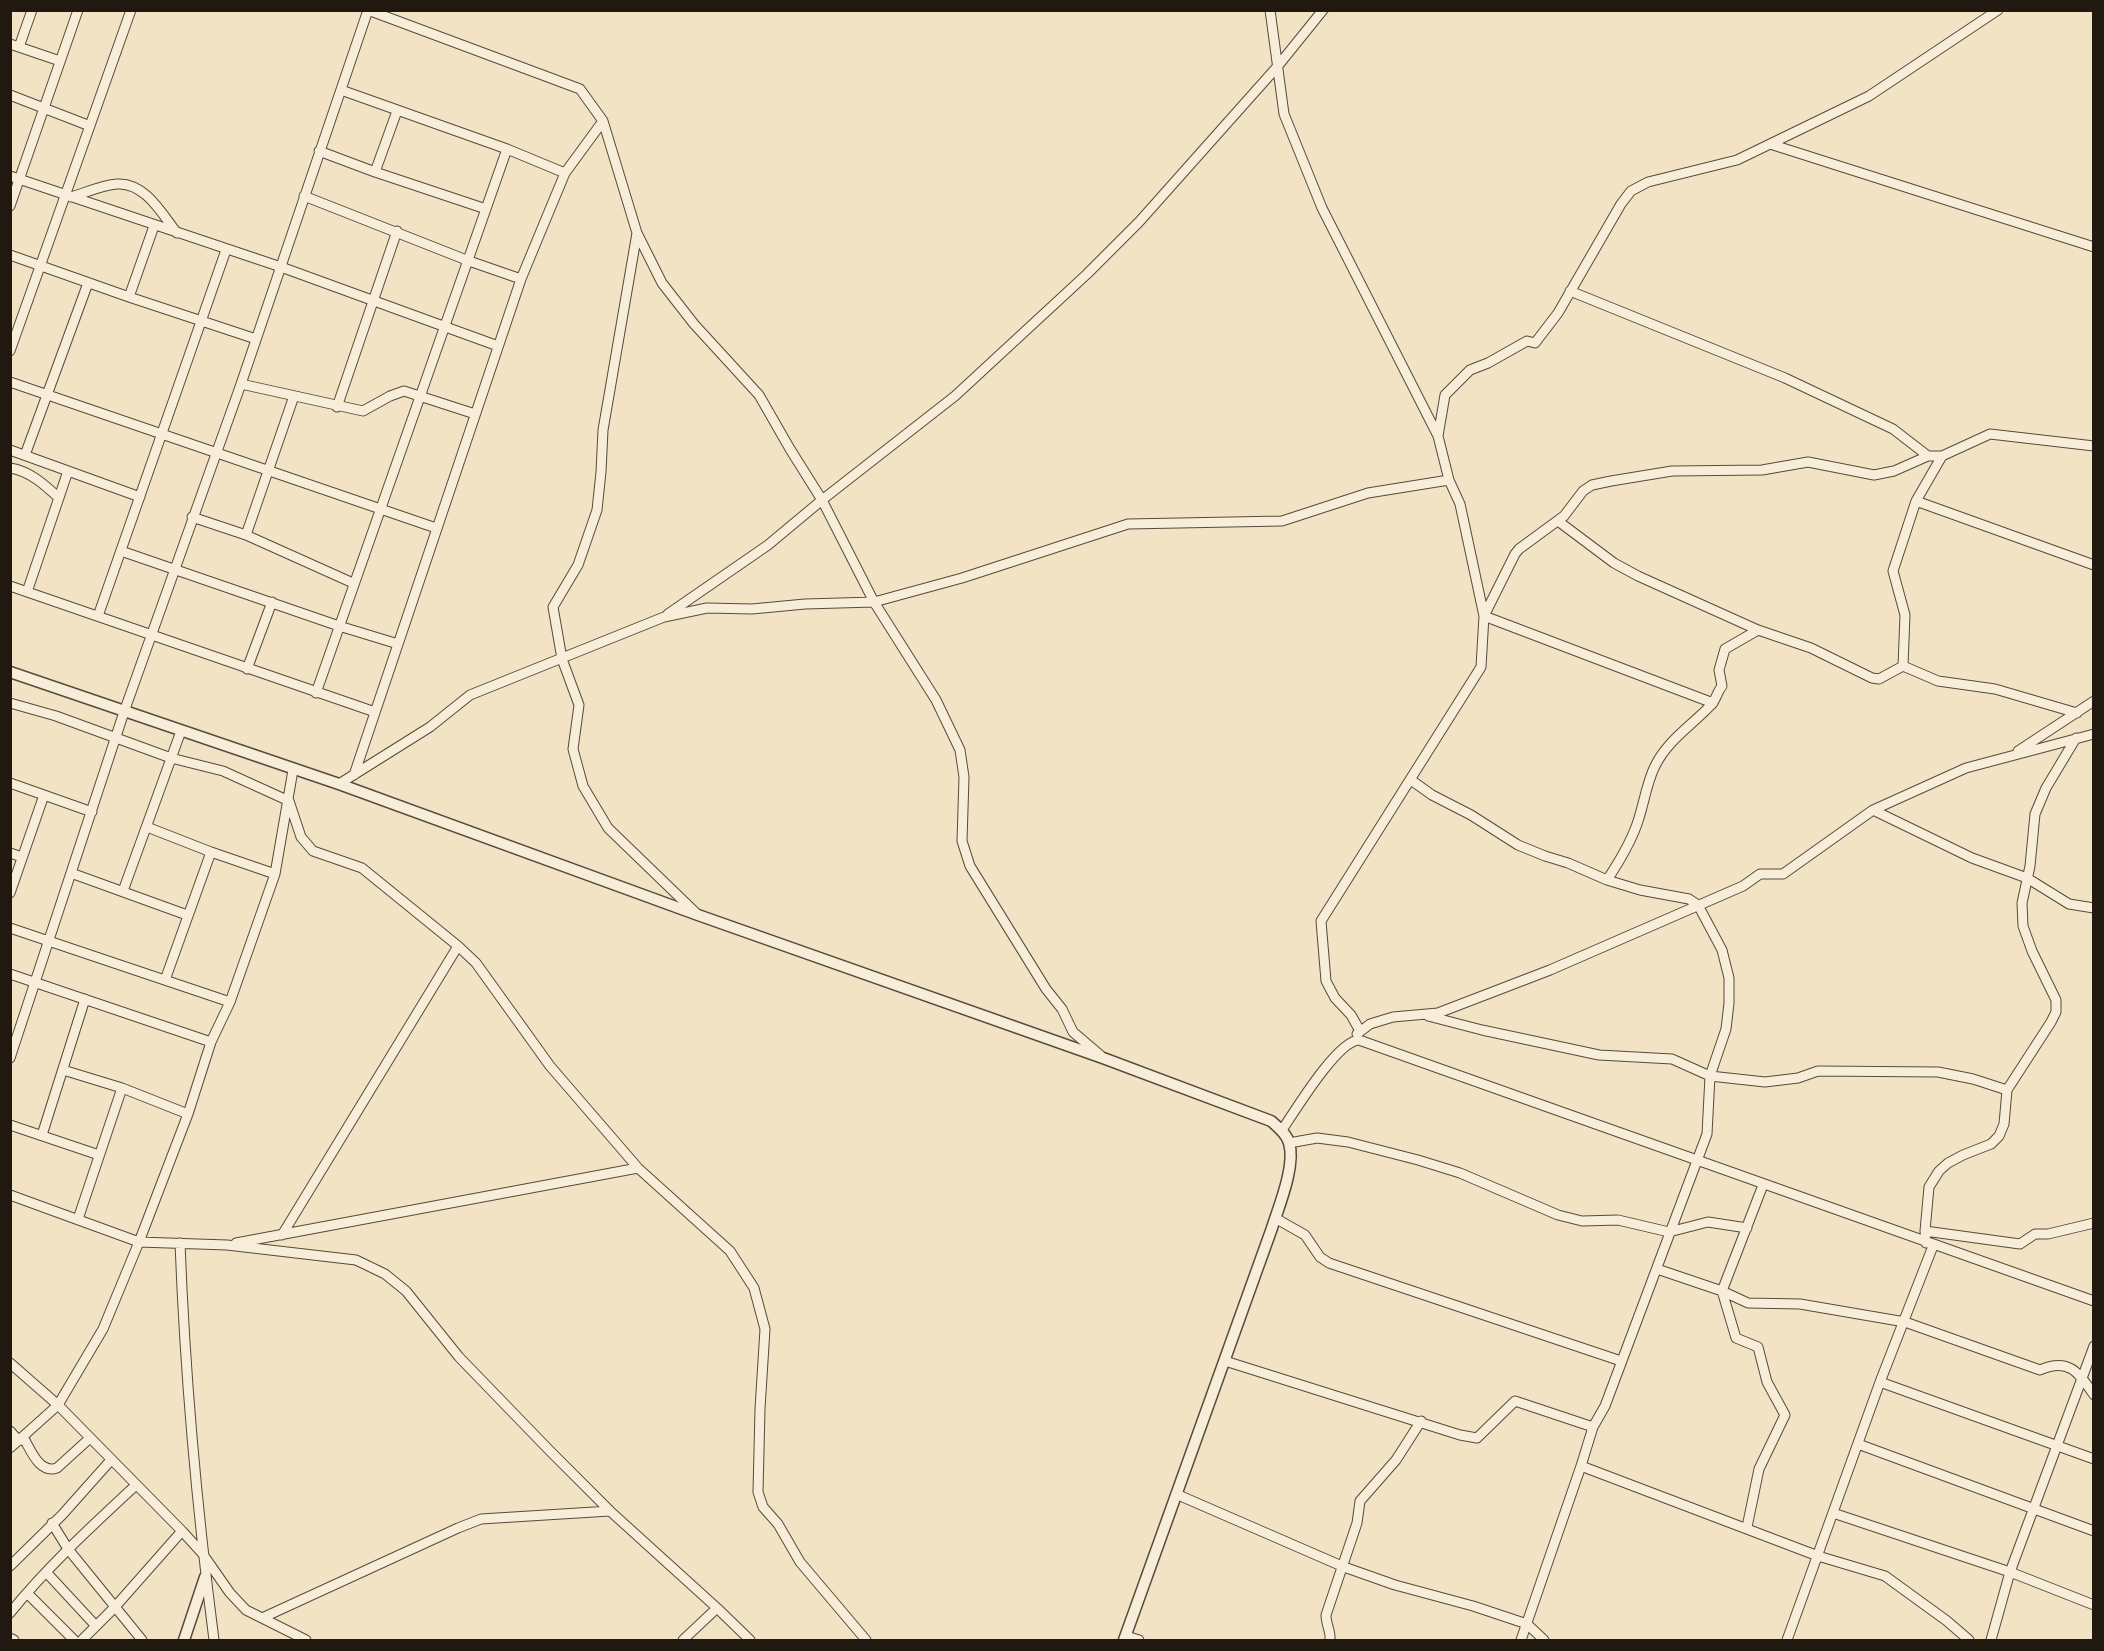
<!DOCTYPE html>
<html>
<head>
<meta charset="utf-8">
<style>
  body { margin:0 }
  #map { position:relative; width:2104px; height:1651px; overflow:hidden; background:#f3e3c5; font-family:"Libre Caslon Text",serif }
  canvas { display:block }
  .frame { position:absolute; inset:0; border:12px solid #21180f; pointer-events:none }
</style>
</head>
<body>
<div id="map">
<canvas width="2104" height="1651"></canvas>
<div class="frame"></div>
</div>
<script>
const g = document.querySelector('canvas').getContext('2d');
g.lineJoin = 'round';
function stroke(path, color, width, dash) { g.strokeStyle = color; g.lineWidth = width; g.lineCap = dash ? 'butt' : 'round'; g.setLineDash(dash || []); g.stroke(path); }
const minor = new Path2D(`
  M368 10 580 89 603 121 637 233 662 283 694 324 759 395 790 449 822 500 874 602 936 700 960 750 964 777 962 841 970 866 1046 989 1062 1009 1073 1032 1100 1055
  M1270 10 1284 114 1322 208 1438 436
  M10 44 60 61
  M19 47 32 10
  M341 90 507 149 565 173
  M10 95 90 126
  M1770 144 2094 247
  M319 151 375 172 486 209
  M375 172 397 111
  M10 176 281 267 498 346
  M304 196 469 261 521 279
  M71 197C85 193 102 185 117 184 145 182 162 214 177 233
  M10 206 78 10
  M637 233 603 430 601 472 597 510 578 565 553 607 562 659 579 705 573 749 583 786 608 828 696 913
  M10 255 129 297 256 339
  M1570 291 1785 378 1893 429 1928 456
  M129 297 154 226
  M10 351 131 10
  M10 382 436 528
  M241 384 363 411 390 396 404 391 475 414
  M337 407 397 231
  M10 450 140 497
  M25 455 88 283
  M10 468C30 471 45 485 59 498
  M1916 501 2094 565
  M192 517 246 535 353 583
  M1558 521 1614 563 1638 576 1758 630 1811 648 1872 678 1879 679 1903 666 1938 681 1995 689 2077 713
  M246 535 294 396
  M121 551 339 626 398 644
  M10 586 375 712
  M27 592 68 471
  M668 614 768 545 822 500 955 396 1087 274 1139 222 1277 67 1323 10
  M98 616 226 250
  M1903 666 1905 615 1893 571 1916 501 1942 456
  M247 669 272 602
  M316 693 507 149
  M10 703 56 716 171 758 223 771 289 801 301 837 313 851 362 868 458 946 476 963 550 1066 638 1168 730 1251 754 1288 765 1329 760 1409 758 1492 763 1507 778 1524 800 1562 866 1640
  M1713 703 1484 616 1460 504 1449 480 1438 436 1445 395 1470 370 1488 363 1527 341 1535 343 1558 313 1621 204 1631 191 1648 182 1737 160 1869 96 1998 10
  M2018 751 2094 701
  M354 775 521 279 565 173 603 121
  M1411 780 1432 795 1471 815 1518 845 1545 856 1568 863 1607 880 1640 890 1689 899 1698 905 1722 950 1729 978V1003L1726 1029 1710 1076 1707 1134 1605 1406 1593 1427 1581 1466 1521 1640
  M10 783 92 812
  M339 784 430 727 470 695 664 617 707 608 752 609 805 604 874 602 962 578 1128 524 1282 521 1368 493 1449 480
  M1873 810 1972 858 2027 878 2069 904 2094 908
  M147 827 211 852 275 874
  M10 853 22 857
  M71 873 187 915
  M1607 880C1619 862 1630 844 1637 824 1644 805 1646 784 1655 766 1668 740 1691 726 1711 705 1716 700 1717 692 1722 686L1719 670 1725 649 1758 630
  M123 891 181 731
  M10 893 44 795
  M10 928 230 1002
  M10 974 211 1042
  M165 980 211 852
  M1428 1016 1482 1030 1599 1055 1672 1059 1710 1076 1765 1082 1798 1078 1818 1071 1938 1072 1973 1079 2007 1090
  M1360 1031 1351 1015 1335 998 1326 981 1321 921 1481 667 1484 616 1515 554 1519 549 1564 516 1583 491 1592 485 1611 481 1672 471 1762 470 1808 462 1874 475 1894 471 1928 456H1942L1990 434 2094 446
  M1357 1034 1370 1024 1393 1017 1438 1013 1550 970 1743 886 1760 874H1783L1873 810 1966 768 2094 734
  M10 1058 124 712 241 384 368 10
  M63 1070 122 1088 188 1114
  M10 1125 99 1155
  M1282 1130C1295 1111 1337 1041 1359 1040L2094 1301
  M42 1135 85 999
  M1289 1143 1317 1138 1348 1142 1418 1160 1460 1173 1558 1215 1582 1221 1618 1220 1669 1232 1708 1222 1747 1228
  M10 1195 139 1242 188 1114 211 1042 230 1002 275 874 293 770
  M1275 1218 1305 1235 1320 1257 1329 1263 1621 1361
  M78 1219 122 1088
  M1925 1231 2020 1244 2035 1234H2048L2094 1223
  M282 1235 458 946
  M180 1243C185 1376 197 1509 214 1640
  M236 1243 638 1168
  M1926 1243 1925 1231 1929 1187 1939 1171 1948 1163 1963 1155 1991 1144 1999 1136 2004 1124 2007 1090 2051 1022 2056 1012V1000L2032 951 2023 926 2022 903 2030 866 2035 814 2046 788 2076 738
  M1657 1269 1722 1291 1748 1303 1800 1304 1905 1322 2040 1370C2069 1357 2079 1373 2094 1395
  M1225 1361 1460 1435 1477 1438 1515 1401 1593 1427
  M10 1363 58 1405 182 1531 202 1553 230 1593 246 1610 306 1640
  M1880 1382 2094 1459
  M10 1431 19 1441
  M23 1437C31 1450 39 1474 57 1468L90 1438
  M1858 1444 2094 1531
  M10 1448 58 1405 103 1329 139 1242 227 1245 356 1260 385 1274 406 1291 459 1357 549 1450 610 1511 717 1608 750 1640
  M1581 1466 1818 1556 1885 1576 1947 1621 1969 1640
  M1176 1494 1344 1567 1395 1585 1473 1606 1527 1624 1544 1640
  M1833 1513 2010 1572 2094 1605
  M52 1523 68 1549 142 1640
  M1747 1527 1759 1469 1785 1415 1767 1382 1758 1347 1736 1338 1722 1291 1763 1185
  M10 1566 62 1515 111 1460
  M46 1572 96 1626
  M27 1593 74 1640
  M10 1613C48 1566 92 1526 136 1485
  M262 1618 458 1528 481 1519 610 1511
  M1126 1636 1139 1640
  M10 1638 14 1640
  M82 1640 114 1608 182 1531
  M683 1640 717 1608
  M1330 1640C1331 1631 1326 1625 1326 1615L1357 1523 1360 1501 1396 1460 1421 1421
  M1787 1640 1880 1382 1933 1246
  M1991 1640 2010 1572 2094 1346`);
const tertiary = new Path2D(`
  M10 672 339 784 698 915 1103 1058 1271 1121C1278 1127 1287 1134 1289 1143 1296 1165 1279 1206 1272 1228L1124 1640
  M184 1640 205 1577`);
stroke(minor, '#564b3c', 11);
stroke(tertiary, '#564b3c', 13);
stroke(minor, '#f7edd9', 9);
stroke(tertiary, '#f7edd9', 10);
</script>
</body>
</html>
